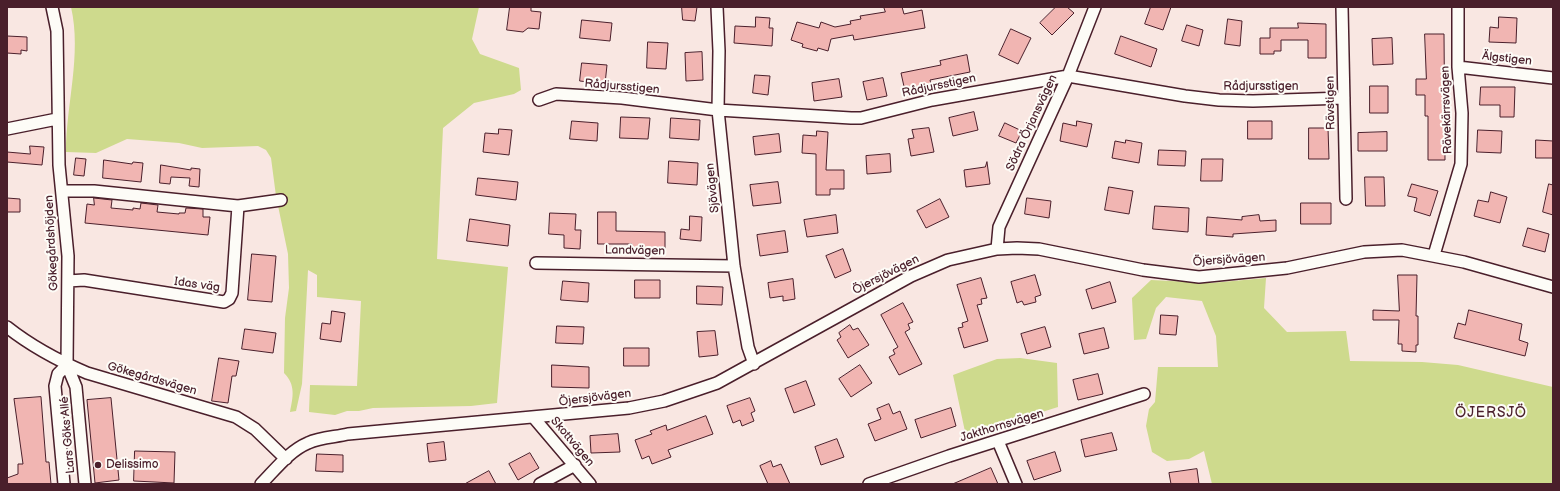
<!DOCTYPE html>
<html>
<head>
<meta charset="utf-8">
<style>
  body { margin:0 }
  #map { position:relative; width:1560px; height:491px; overflow:hidden; background:#f9e7e2; font-family:"Balsamiq Sans",sans-serif }
  canvas { display:block }
  .frame { position:absolute; inset:0; border:8px solid #4a1f2b; pointer-events:none }
</style>
</head>
<body>
<div id="map">
<canvas width="1560" height="491"></canvas>
<div class="frame"></div>
</div>
<script>
const g = document.querySelector('canvas').getContext('2d');
g.lineJoin = 'round';
function fillPath(path, color) { g.fillStyle = color; g.fill(path, 'evenodd'); }
function stroke(path, color, width, dash) { g.strokeStyle = color; g.lineWidth = width; g.lineCap = dash ? 'butt' : 'round'; g.setLineDash(dash || []); g.stroke(path); }
function label(font, color, halo, rows, align = 'center') {
  g.font = font + ' "Balsamiq Sans",sans-serif'; g.lineWidth = 4; g.setLineDash([]); g.textBaseline = 'middle'; g.strokeStyle = halo; g.fillStyle = color; for (const [text, x, y, turn = 0] of rows) {
    g.save(); g.translate(x, y); g.rotate((+turn || 0) * Math.PI / 180); g.textAlign = isNaN(turn) ? turn : align; if (halo) g.strokeText(text, 0, 0); g.fillText(text, 0, 0); g.restore();
  }
}
const green = new Path2D(`
  M71 7H479L472 39 480 54 519 68 521 90 514 94 474 103 443 128 437 259 508 267 497 403 471 406 373 408 359 411H347L335 415 309 412 310 385 357 386 361 301 317 297V275L308 270 302 384 296 411 290 412C293 397 296 385 284 373L285 318 289 288 288 254 276 196 271 158 266 150 258 146 202 148 179 143 127 139 96 153 66 152C66 104 82 55 71 7Z
  M1266 278 1264 308 1287 332 1346 331 1350 361 1422 362 1458 365 1553 387V484H1212L1204 451 1189 459 1167 461 1152 452 1146 426 1149 409 1155 402 1158 367H1218L1216 336 1202 301 1166 297 1156 308 1146 339 1134 340 1132 298 1151 280 1211 283Z
  M1020 358 1057 363 1058 407 1023 418 1021 413 993 433 967 441 953 375 997 359Z`);
const building = new Path2D(`
  M510 7H531V11L541 12 539 29 528 28 523 32 507 30Z
  M682 7H697L695 21 683 20Z
  M884 7H902L904 14 922 10 925 28 854 40 853 35 831 39 828 51 818 48 817 51 802 47 803 44 791 40 797 22 819 28 821 22 835 27 851 24 850 21 861 19 860 16 885 12Z
  M1056 7H1067L1074 13 1052 35 1040 23Z
  M1151 7H1171L1163 30 1145 24Z
  M756 17 770 18 769 28H773L772 46 734 43 735 26 755 27Z
  M1499 17 1517 18 1516 43 1489 42 1490 27 1498 28Z
  M1228 19 1242 21 1240 46 1225 44Z
  M582 20 612 23 610 41 580 38Z
  M1298 23 1326 24V58H1308V40H1281V51H1274V54H1260V38H1270V28H1298Z
  M1187 25 1203 30 1199 46 1182 41Z
  M1011 29 1031 38 1018 64 999 55Z
  M1425 34H1444L1445 160H1428V116H1425V95H1416V79H1426Z
  M7 36 27 37V51L21 50V54L7 53Z
  M1121 36 1157 49 1151 67 1115 54Z
  M1392 38 1393 64 1373 65 1372 39Z
  M648 42 668 43 666 69 647 68Z
  M702 52 703 80 686 81 685 53Z
  M967 55 970 72 930 80 931 85 905 91 901 73 941 65 940 61Z
  M582 63 607 65 605 84 580 81Z
  M755 75 770 76 768 95 753 93Z
  M883 78 887 96 867 100 863 82Z
  M839 79 842 97 814 101 812 83Z
  M1370 86H1388V113H1370Z
  M1481 87H1515L1514 117H1500V105H1480Z
  M974 112 978 130 953 136 949 118Z
  M621 117 650 118 648 139 620 138Z
  M671 118 700 120 699 140 670 138Z
  M572 121 598 123 597 141 570 139Z
  M1077 121 1092 124 1087 147 1060 141 1063 123 1076 126Z
  M1248 121H1272V139H1248Z
  M1005 123 1022 131 1016 143 999 136Z
  M929 128 934 152 911 156 908 139 914 138 912 130Z
  M1309 128H1328L1329 159H1309Z
  M499 129 512 130 509 155 483 152 485 133 498 134Z
  M1478 130 1502 131 1501 153 1477 152Z
  M817 131 828 132 826 170H844V189H830V195H816V154L802 153 803 135 816 136Z
  M1387 132V151H1358V133Z
  M779 134 781 152 755 155 753 137Z
  M1126 140 1142 143 1139 163 1112 158 1115 141 1125 143Z
  M1536 140 1553 141V158H1536Z
  M30 146 44 147 42 165 7 162V152L30 154Z
  M1159 150 1186 151 1185 166 1158 165Z
  M890 154 891 172 867 174 866 156Z
  M76 158 86 159 84 176 74 175Z
  M1202 159H1223L1222 181H1201Z
  M104 160 132 164 133 162 143 163 141 182 103 178Z
  M669 161 698 163 697 185 668 183Z
  M987 162 990 184 966 187 964 170 985 167Z
  M161 165 191 170V168L200 169 199 187 189 186 190 178 171 177 170 184 160 183Z
  M1365 177H1384L1385 206H1366Z
  M478 178 518 182 516 200 476 195Z
  M778 182 781 203 753 206 750 185Z
  M1412 184 1438 191 1430 216 1414 211 1417 198 1408 196Z
  M1549 184 1553 185V215L1543 212Z
  M1109 187 1133 191 1129 214 1105 210Z
  M1491 192 1507 197 1500 223 1474 216 1478 200 1488 202Z
  M7 198 20 199V212H7Z
  M94 198 112 200 111 208 133 210V208L140 209 141 203 158 205 157 212 179 214V213H185L186 208 203 209V217H210L208 235 85 223 87 204 94 205Z
  M1027 198 1051 201 1049 218 1025 214Z
  M940 199 949 217 926 228 917 211Z
  M1301 203H1331V224H1301Z
  M1155 206 1189 208 1188 232 1153 229Z
  M598 212H616V231L665 232V249H632V244H598Z
  M550 213 576 214 575 230H581L580 249 564 248V235L549 234Z
  M836 215 838 233 807 237 804 220Z
  M1259 215 1260 221 1276 220V231L1233 234V237L1206 235 1207 217 1242 220V217Z
  M690 216 702 217 701 241 680 239 681 229 689 230Z
  M470 219 510 225 508 246 467 241Z
  M1528 228 1549 234 1545 252 1523 246Z
  M785 231 788 252 760 256 757 235Z
  M843 249 851 271 835 278 826 256Z
  M252 254 276 256 272 302 248 300Z
  M1035 275 1041 295 1035 297 1036 302 1024 305 1022 301 1017 303 1011 282Z
  M1398 275H1417L1416 316H1418V345H1416V352L1402 351V344H1398L1399 320H1373V310L1399 311Z
  M981 278 987 298 981 299 982 304 977 305 988 341 964 348 958 328 963 327 962 323 968 321 957 285Z
  M793 279 795 299 783 301V296L770 298 768 283Z
  M635 280H660V298H635Z
  M563 281 589 283 588 302 561 300Z
  M1110 282 1116 302 1092 309 1086 290Z
  M697 286 723 287 722 305 697 304Z
  M903 303 913 322 908 324 910 329 905 332 922 364 899 375 889 357 895 354 893 350 898 347 881 315Z
  M1469 310 1522 324 1519 340 1528 343 1525 356 1454 338 1458 323 1465 325Z
  M332 311 345 313 341 342 320 339 322 323 330 324Z
  M1161 315 1178 316 1176 335 1160 334Z
  M850 325 853 330 858 328 869 345 848 358 837 340 841 337 839 333Z
  M557 326 584 327 583 344 556 343Z
  M1045 327 1051 347 1027 354 1021 334Z
  M1104 328 1109 348 1084 354 1079 334Z
  M245 329 276 333 273 353 242 349Z
  M715 331 718 355 699 357 697 332Z
  M624 348H649V366H624Z
  M219 358 239 361 236 376H232L228 403 212 401Z
  M552 365 589 367V388L552 387Z
  M860 365 872 383 851 397 839 379Z
  M1098 374 1103 394 1078 400 1073 380Z
  M806 381 815 405 794 413 785 389Z
  M41 397 46 462H49L51 484H7V478L18 474V464H23L14 399Z
  M111 398 119 480 95 483 87 400Z
  M750 398 755 411 751 413 754 421 742 426 740 420 733 423 727 406Z
  M889 404 893 414 900 411 907 429 875 441 868 424 881 419 877 409Z
  M951 408 956 426 921 438 915 420Z
  M706 416 713 434 668 450 671 457 652 464 649 456 642 459 635 440 652 434 650 431 666 425 667 430Z
  M1112 433 1117 450 1085 457 1081 440Z
  M618 434 620 452 591 453 590 436Z
  M837 439 844 457 821 465 815 447Z
  M444 442 446 460 429 462 427 444Z
  M135 451 175 452 174 483 134 481Z
  M1055 452 1061 471 1034 480 1027 461Z
  M530 453 539 468 518 480 509 464Z
  M317 454 343 455V472L316 471Z
  M771 461 773 467 781 464 790 484H768L760 466Z
  M991 468 998 484H953Z
  M1197 469 1199 484H1171L1169 473Z
  M489 471 496 484H465Z`);
const street = new Path2D(`
  M52 7 57 31 59 165 68 256 67 365 76 387 85 484
  M717 7 719 51 718 110 734 266 748 347 754 364
  M1342 7 1346 199
  M1458 67 1553 78
  M539 100 556 94 622 98 718 110 851 118H861L932 100 1068 76 1185 96 1219 100 1253 101 1344 98
  M7 129 57 119
  M62 191H94L238 206 232 293 229 299 224 302 84 280 68 281
  M238 206 281 200
  M997 249 999 227 1068 76 1095 7
  M1434 255 1461 164 1462 113 1458 67V7
  M536 263 734 266
  M7 327C31 346 59 361 87 373L236 417 255 429 286 459
  M534 418 590 484
  M998 441 1016 484
  M64 484 55 386 58 374 67 365
  M261 484C275 470 289 451 308 443 320 437 336 437 348 434L629 408 664 401 717 383 911 276 948 260 997 249 1017 248 1039 249 1143 270 1199 277 1287 268 1364 252 1402 250 1464 262 1553 287
  M540 484 575 465
  M869 484 949 456 1144 394`);
const markers = [
  [98,465,4,"#4a1f2b"]
];
const streetNames = [
  ["Älgstigen",1507,59,6],
  ["Rådjursstigen",939,86,-12],
  ["Rådjursstigen",622,87,5],
  ["Rådjursstigen",1261,87],
  ["Rävstigen",1331,103,-91],
  ["Rävekärrsvägen",1447,110,-92],
  ["Södra Örjansvägen",1032,123,-65],
  ["Sjövägen",713,188,-96],
  ["Gökegårdshöjden",52,243,-93],
  ["Landvägen",635,251,1],
  ["Öjersjövägen",1229,260,-4],
  ["Öjersjövägen",886,275,-27],
  ["Idas väg",197,285,8],
  ["Gökegårdsvägen",152,379,16],
  ["Öjersjövägen",595,398,-7],
  ["Jakthornsvägen",1002,426,-17],
  ["Lars Göks Allé",68,435,-95],
  ["Skottvägen",572,442,50]
];
const poiNames = [
  ["Delissimo",106,465]
];
const quarterNames = [
  ["ÖJERSJÖ",1491,413]
];
fillPath(green, '#ceda8d');
fillPath(building, '#f1b5b2');
stroke(building, '#4a1f2b', 1);
stroke(street, '#4a1f2b', 14);
stroke(street, '#fdfcf7', 11);
for (const [x, y, r, color] of markers) { const dot = new Path2D(); dot.arc(x, y, r, 0, 2 * Math.PI); g.fillStyle = color; g.fill(dot); stroke(dot, '#fdfcf7', 1.5); }
label('12px', '#4a1f2b', '#fdfcf7', streetNames);
label('12px', '#4a1f2b', '#fdfcf7', poiNames, 'left');
g.letterSpacing = '1px';
label('14px', '#4a1f2b', '#fdfcf7', quarterNames);
g.letterSpacing = '0px';
</script>
</body>
</html>
